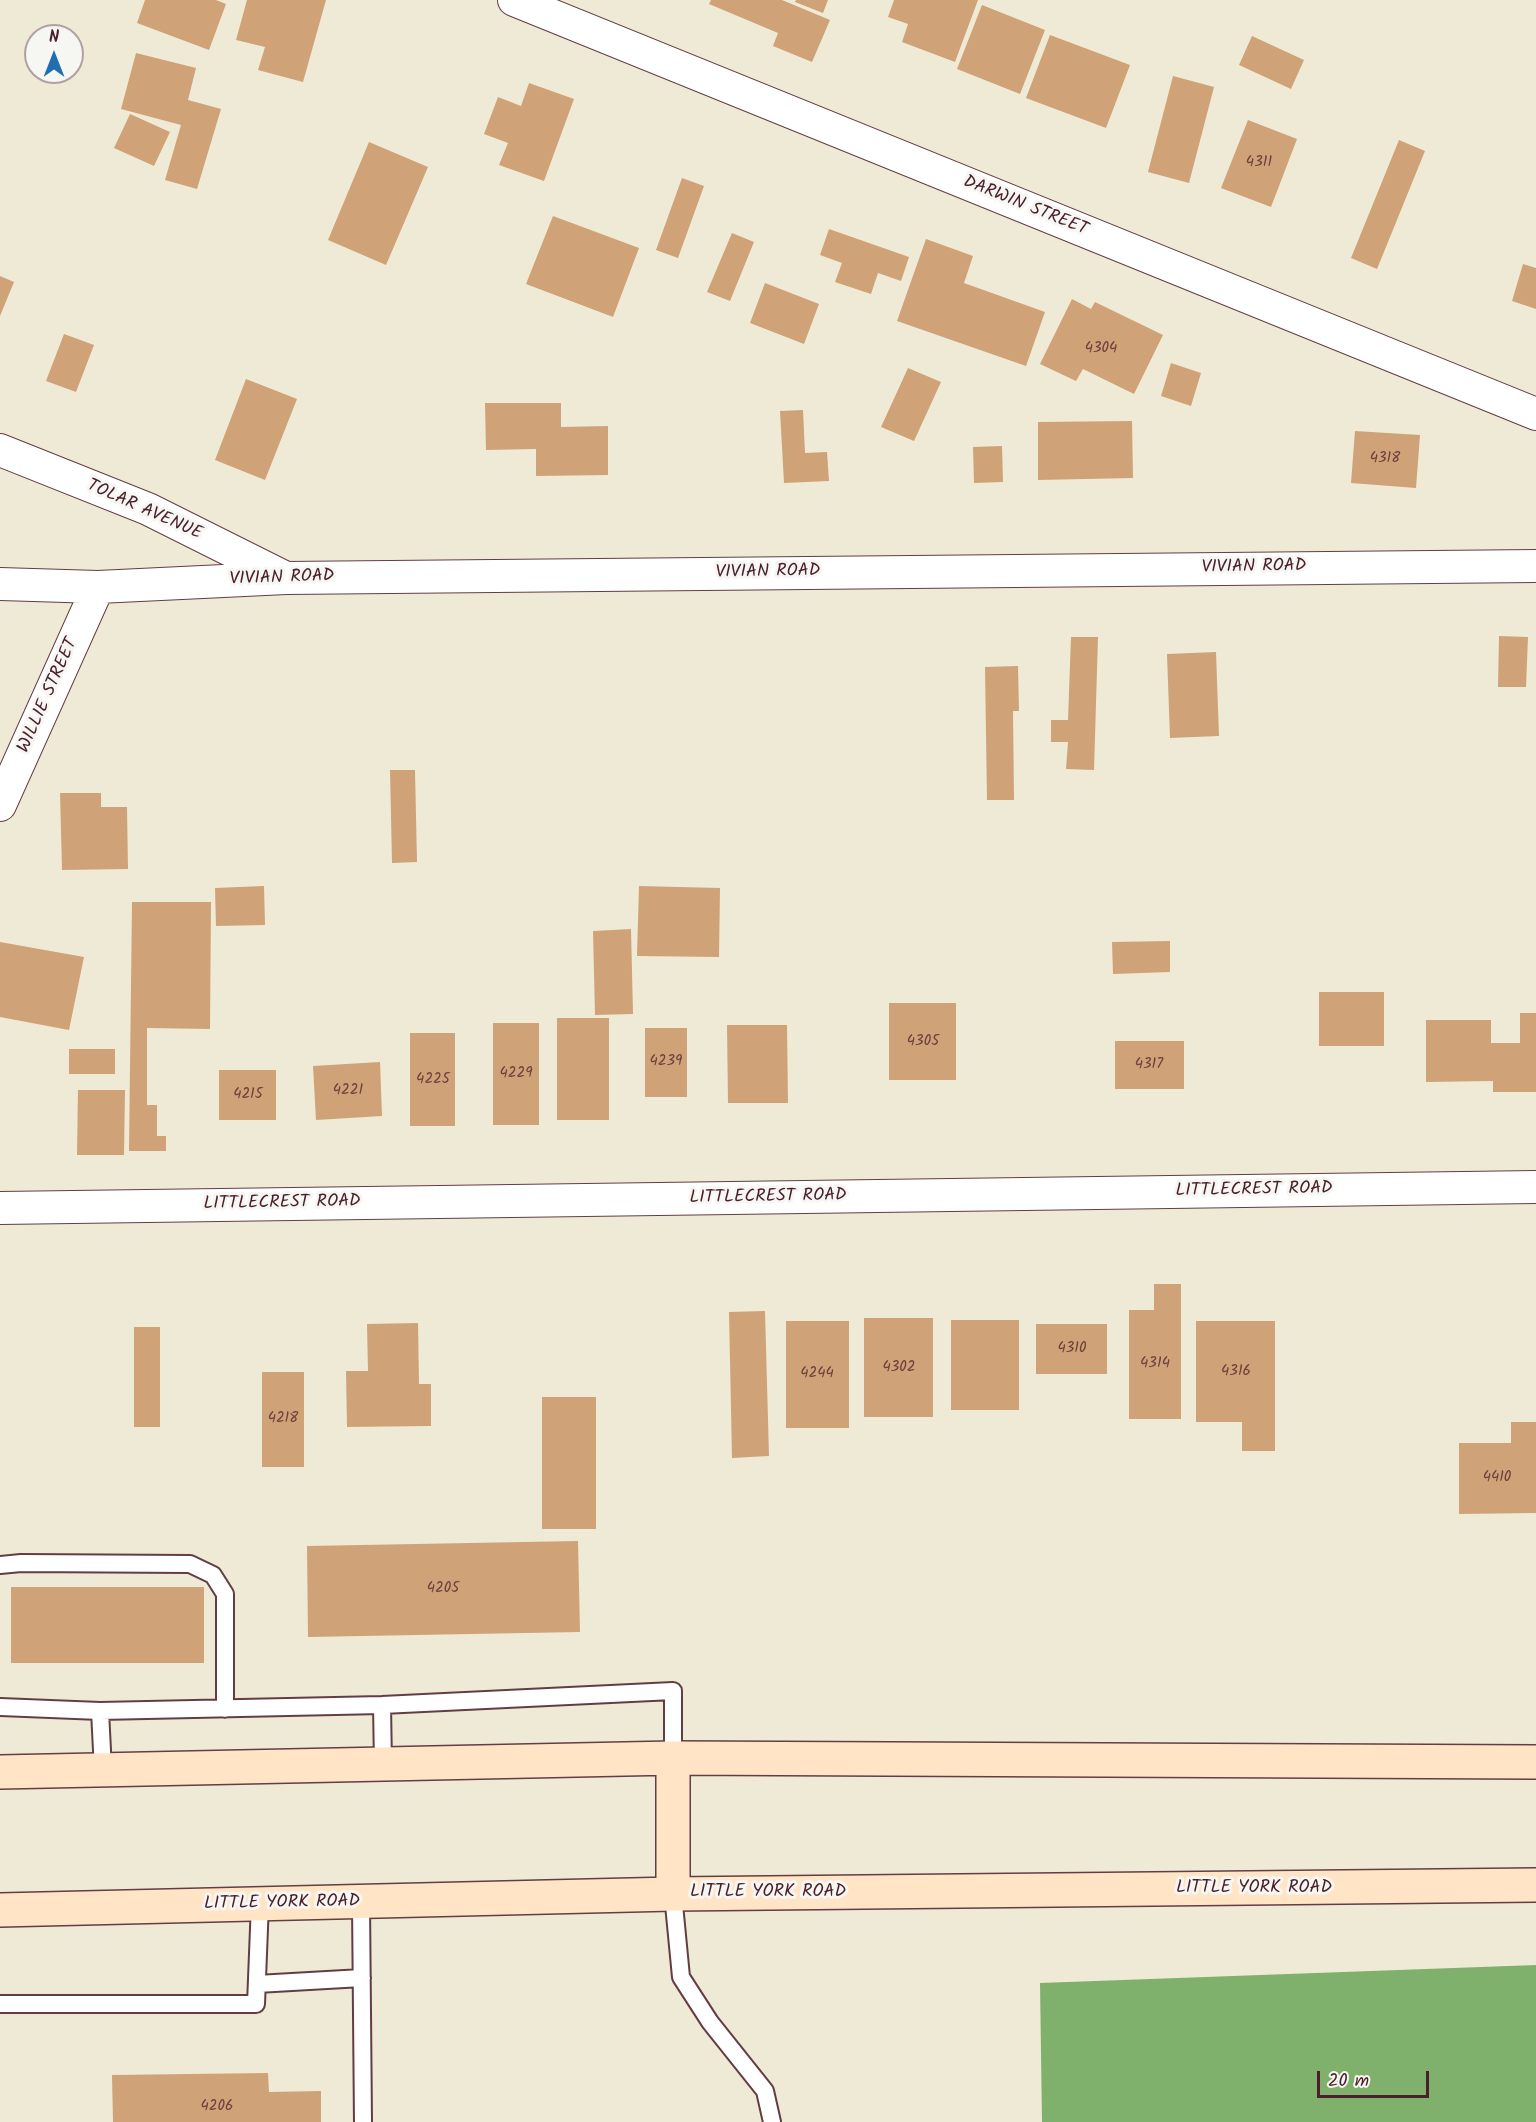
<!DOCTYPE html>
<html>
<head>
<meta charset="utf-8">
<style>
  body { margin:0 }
  #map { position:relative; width:1536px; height:2122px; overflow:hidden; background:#efead5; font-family:Kalam,sans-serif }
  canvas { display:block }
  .north { position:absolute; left:24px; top:24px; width:60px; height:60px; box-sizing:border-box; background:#f6f6f2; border:2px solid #b1a0a2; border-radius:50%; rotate:0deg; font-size:16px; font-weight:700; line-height:24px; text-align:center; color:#4a1f2b }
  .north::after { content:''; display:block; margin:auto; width:21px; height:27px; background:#1f6fb2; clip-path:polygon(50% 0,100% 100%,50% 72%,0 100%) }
  .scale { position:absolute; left:1317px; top:2071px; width:112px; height:27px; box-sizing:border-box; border:3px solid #4a1f2b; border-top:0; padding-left:8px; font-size:18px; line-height:21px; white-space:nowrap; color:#4a1f2b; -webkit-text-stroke:4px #f6f6f2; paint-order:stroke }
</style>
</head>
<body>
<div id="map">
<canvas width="1536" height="2122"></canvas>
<div class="north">N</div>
<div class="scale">20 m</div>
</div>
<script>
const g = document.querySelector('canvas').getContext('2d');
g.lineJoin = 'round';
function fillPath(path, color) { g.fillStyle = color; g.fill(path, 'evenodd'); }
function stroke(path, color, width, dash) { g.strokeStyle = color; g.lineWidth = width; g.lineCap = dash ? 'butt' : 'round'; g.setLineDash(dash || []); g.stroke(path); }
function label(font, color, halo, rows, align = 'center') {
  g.font = font + ' Kalam,sans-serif'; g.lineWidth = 6; g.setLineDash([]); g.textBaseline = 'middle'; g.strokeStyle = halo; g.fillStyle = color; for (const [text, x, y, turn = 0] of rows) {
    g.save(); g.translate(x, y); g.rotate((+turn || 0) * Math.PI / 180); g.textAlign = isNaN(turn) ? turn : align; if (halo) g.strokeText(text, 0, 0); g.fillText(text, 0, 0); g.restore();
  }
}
const forest = new Path2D(`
  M1536 1965V2122H1042L1040 1983Z`);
const building = new Path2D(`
  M145 0H216L226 4 209 50 137 23Z
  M247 0H326L303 82 258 70 265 47 236 40Z
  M711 0H782L830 20 812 62 773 46 778 33 709 4Z
  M796 0H828L823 13 795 2Z
  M894 0H978L955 62 902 42 908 24 888 17Z
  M982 5 1045 30 1020 94 957 69Z
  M1050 35 1130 65 1106 128 1026 98Z
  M1252 36 1304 60 1291 89 1239 65Z
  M136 53 196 68 188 100 221 109 197 189 165 180 181 125 121 109Z
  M1173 76 1214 87 1189 183 1148 172Z
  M529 83 574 99 544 181 499 165 508 143 484 134 498 97 521 106Z
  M130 114 170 132 154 166 114 148Z
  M1248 120 1297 139 1271 207 1221 188Z
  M1399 140 1425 151 1377 269 1351 258Z
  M369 142 428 167 386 265 328 240Z
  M682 178 704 186 678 258 656 250Z
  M553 216 639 248 613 317 526 284Z
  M829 229 909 257 901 281 878 273 871 294 835 282 842 263 820 255Z
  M732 233 754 242 730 301 707 292Z
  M926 239 973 256 964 283 1045 312 1026 366 897 321Z
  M1523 264 1536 268V309L1512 301Z
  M0 276 14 282 0 316Z
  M765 283 819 304 804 344 750 323Z
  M1072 299 1091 309 1095 302 1163 335 1134 394 1083 369 1076 381 1040 364Z
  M64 334 94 345 76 392 46 381Z
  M1171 363 1201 373 1191 406 1161 396Z
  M908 368 941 382 914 441 881 427Z
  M246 379 297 399 265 480 215 460Z
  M485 403H561V427L608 426V475L536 476V449L486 450Z
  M803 410 805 453 827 452 829 481 784 483 780 411Z
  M1132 421 1133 478 1038 480V422Z
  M1355 431 1420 435 1416 488 1351 483Z
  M1002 446 1003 482 974 483 973 447Z
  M1499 636 1528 637 1526 687H1498Z
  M1071 637H1098L1094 770 1066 769 1068 742H1051V720H1068Z
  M1216 652 1219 736 1170 738 1167 654Z
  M1018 666 1019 711H1013L1014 800H987L985 667Z
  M390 770H415L417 862 392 863Z
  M60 793H101V807H127L128 869 62 870Z
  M264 886 265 925 216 926 215 888Z
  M639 886 720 888 719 957 637 956Z
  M132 902H211L210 1029 147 1028V1105H157V1136H166V1151H129Z
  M631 929 633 1014 595 1015 593 931Z
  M1170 941V972L1113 974 1112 942Z
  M0 942 84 957 69 1030 0 1017Z
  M1319 992H1384V1046H1319Z
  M889 1003H956V1080H889Z
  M1520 1013H1536V1092H1493V1081L1426 1082V1020H1491V1043H1520Z
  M557 1018H609V1120H557Z
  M493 1023H539V1125H493Z
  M727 1025H787L788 1103H728Z
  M645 1028H687V1097H645Z
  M410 1033H455V1126H410Z
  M1115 1041H1184V1089H1115Z
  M69 1049H115V1074H69Z
  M380 1062 382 1116 316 1120 313 1066Z
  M219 1070H276V1120H219Z
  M78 1090H125L124 1155H77Z
  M1154 1284H1181V1419H1129V1310H1154Z
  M765 1311 769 1456 732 1458 729 1312Z
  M864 1318H933V1417H864Z
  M951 1320H1019V1410H951Z
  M786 1321H849V1428H786Z
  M1196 1321H1275V1451H1242V1422H1196Z
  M418 1323 419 1384H431V1426L347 1427 346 1371H368L367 1324Z
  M1036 1324H1107V1374H1036Z
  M134 1327H160V1427H134Z
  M262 1372H304V1467H262Z
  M542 1397H596V1529H542Z
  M1511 1422H1536V1513L1459 1514V1443H1511Z
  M578 1541 580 1632 308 1637 307 1546Z
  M11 1587H204V1663H11Z
  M268 2073 269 2092 321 2091V2122H113L112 2075Z`);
const service = new Path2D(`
  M0 1565 21 1563 190 1564 213 1575 225 1594V1709
  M382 1705 383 1765
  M0 1707 100 1711 103 1770
  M100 1711 382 1705 673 1691V1758
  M673 1894 681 1977 710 2022 765 2091 772 2122
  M361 1903 363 2122
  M257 1984 362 1978
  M0 2004H256L260 1903`);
const minor = new Path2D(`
  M514 0 1536 414
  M0 450 148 509 284 577
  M0 584 98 587 286 578 1536 566
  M0 805 98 587
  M0 1208 1536 1187`);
const secondary = new Path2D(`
  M673 1758V1894
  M0 1772 673 1758 1536 1762
  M0 1910 673 1894 1536 1885`);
const numberNames = [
  ["4311",1259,163],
  ["4304",1101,349],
  ["4318",1385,459],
  ["4305",923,1042],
  ["4239",666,1062],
  ["4317",1149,1065],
  ["4229",516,1074],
  ["4225",433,1080],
  ["4221",348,1091],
  ["4215",248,1095],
  ["4310",1072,1349],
  ["4314",1155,1364],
  ["4302",899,1368],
  ["4316",1236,1372],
  ["4244",817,1374],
  ["4218",283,1419],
  ["4410",1497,1478],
  ["4205",443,1589],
  ["4206",217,2107]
];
const streetNames = [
  ["DARWIN STREET",1025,207,22],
  ["TOLAR AVENUE",144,511,24],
  ["VIVIAN ROAD",1254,568,-1],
  ["VIVIAN ROAD",768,573,-1],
  ["VIVIAN ROAD",282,579,-2],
  ["WILLIE STREET",49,696,-66],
  ["LITTLECREST ROAD",1254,1191,-1],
  ["LITTLECREST ROAD",768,1198,-1],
  ["LITTLECREST ROAD",282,1204,-1],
  ["LITTLE YORK ROAD",1254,1889],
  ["LITTLE YORK ROAD",768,1893],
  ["LITTLE YORK ROAD",282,1904,-1]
];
fillPath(forest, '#80b16c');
fillPath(building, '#d0a277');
stroke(service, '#633d44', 20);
stroke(minor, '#633d44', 34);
stroke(secondary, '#633d44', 36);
stroke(service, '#fff', 16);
stroke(minor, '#fff', 32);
stroke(secondary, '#ffe4c6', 33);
label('15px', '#6c403e', null, numberNames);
label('18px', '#4a1f2b', '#f6f6f2', streetNames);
</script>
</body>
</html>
